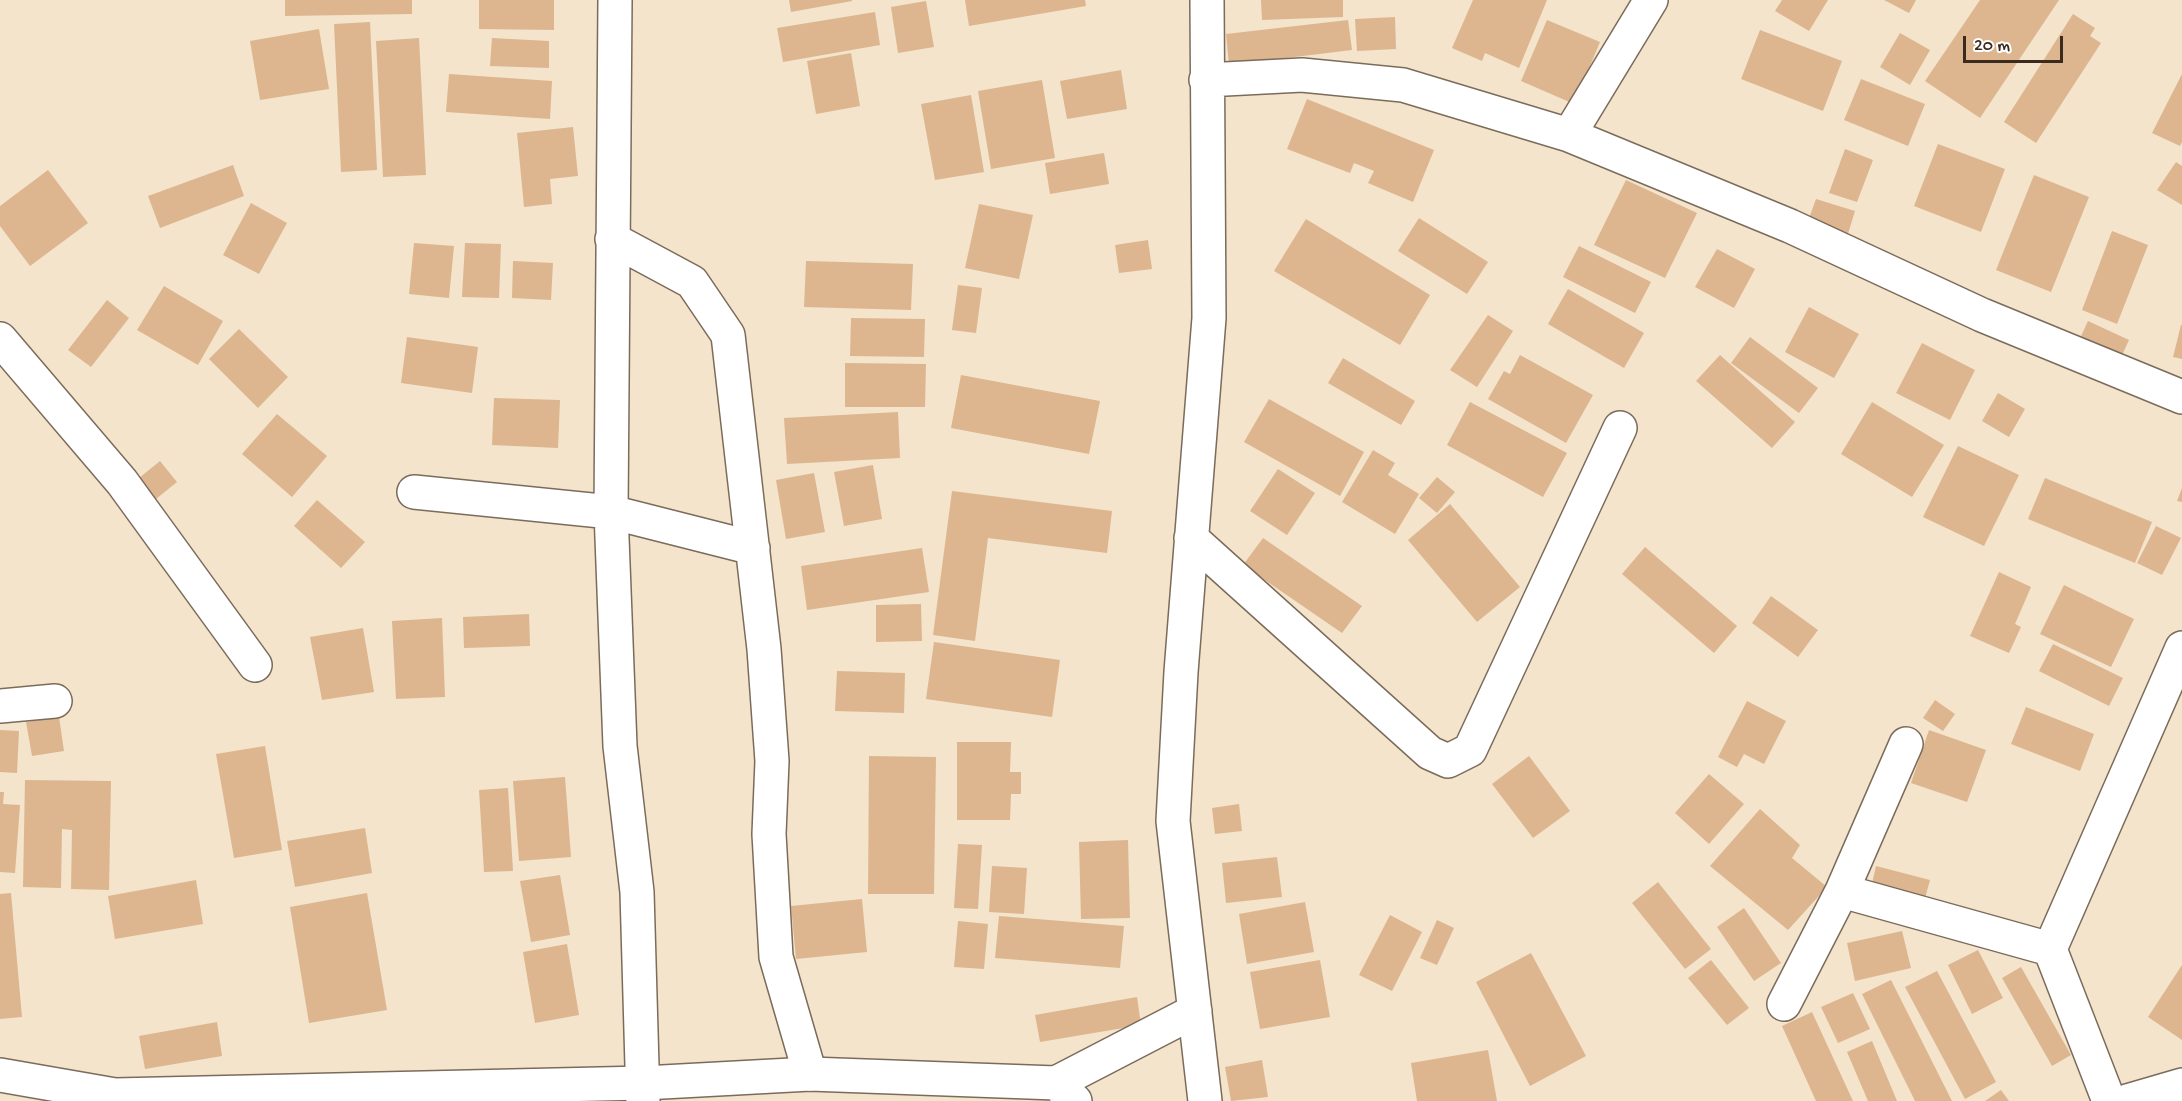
<!DOCTYPE html>
<html>
<head>
<meta charset="utf-8">
<style>
  body { margin:0 }
  #map { position:relative; width:2182px; height:1101px; overflow:hidden; background:#f3e4cb; font-family:"Gochi Hand",sans-serif }
  canvas { display:block }
  .scale { position:absolute; left:1963px; top:36px; width:100px; height:27px; box-sizing:border-box; border:3px solid #3b2a1e; border-top:0; padding-left:8px; font-size:18px; line-height:21px; white-space:nowrap; color:#3b2a1e; -webkit-text-stroke:4px #fff; paint-order:stroke }
</style>
</head>
<body>
<div id="map">
<canvas width="2182" height="1101"></canvas>
<div class="scale">20 m</div>
</div>
<script>
const g = document.querySelector('canvas').getContext('2d');
g.lineJoin = 'round';
function fillPath(path, color) { g.fillStyle = color; g.fill(path, 'evenodd'); }
function stroke(path, color, width, dash) { g.strokeStyle = color; g.lineWidth = width; g.lineCap = dash ? 'butt' : 'round'; g.setLineDash(dash || []); g.stroke(path); }
const building = new Path2D(`
  M285 0H412V14L285 16Z
  M479 0H554V30L479 29Z
  M789 0H852V1L791 12Z
  M965 0H1085L1086 6 969 26Z
  M1261 0H1343V17L1262 20Z
  M1473 0H1547L1519 68 1485 53 1482 61 1452 48Z
  M1782 0H1828L1809 31 1775 11Z
  M1884 0H1916L1909 13Z
  M1980 0H2059L1980 118 1925 81Z
  M926 1 934 47 898 53 891 7Z
  M875 12 880 45 783 62 777 28Z
  M2073 14 2095 28 2090 36 2101 43 2036 143 2004 122Z
  M1395 17 1396 49 1357 51 1355 19Z
  M1348 20 1352 50 1229 65 1226 34Z
  M1547 20 1600 42 1574 104 1521 81Z
  M370 22 377 170 341 172 334 24Z
  M319 29 329 89 260 100 250 41Z
  M1760 30 1842 61 1823 111 1741 79Z
  M1900 33 1930 50 1910 85 1880 67Z
  M419 38 426 175 383 177 376 41Z
  M492 38 549 41V68L490 66Z
  M851 53 860 106 816 114 807 61Z
  M1121 70 1127 109 1067 119 1060 81Z
  M449 74 552 81 550 119 446 112Z
  M2182 74V142L2180 146 2152 133Z
  M1861 79 1925 104 1908 146 1844 120Z
  M1042 80 1055 158 991 169 978 91Z
  M971 95 984 172 935 180 921 104Z
  M1307 99 1434 150 1413 202 1368 183 1374 171 1354 163 1350 173 1287 149Z
  M573 127 578 176 550 179 552 204 524 207 517 133Z
  M1938 144 2005 169 1981 232 1914 206Z
  M1845 149 1873 160 1857 202 1829 193Z
  M1104 153 1109 184 1050 194 1045 163Z
  M2176 162 2182 166V205L2157 190Z
  M233 165 244 196 160 228 148 196Z
  M48 170 88 223 30 266 0 226V206Z
  M2034 175 2089 197 2051 292 1996 270Z
  M1626 180 1697 213 1665 278 1594 245Z
  M1816 199 1855 211 1847 237 1807 224Z
  M251 203 287 223 259 274 223 255Z
  M979 204 1033 215 1019 279 965 268Z
  M1419 218 1488 262 1467 294 1398 251Z
  M1306 219 1430 295 1400 345 1274 271Z
  M2112 231 2148 245 2117 324 2082 310Z
  M1148 240 1152 269 1119 273 1115 245Z
  M414 243 454 246 449 298 409 294Z
  M465 243 501 244 499 298 462 297Z
  M1579 246 1651 282 1635 313 1563 277Z
  M1717 249 1755 269 1734 308 1695 287Z
  M513 261 553 263 551 300 512 298Z
  M806 261 913 264 911 310 804 307Z
  M958 285 982 288 976 333 952 330Z
  M164 286 223 321 198 365 137 330Z
  M1568 289 1644 333 1624 368 1548 324Z
  M107 300 129 318 91 367 68 350Z
  M1809 307 1859 334 1834 378 1785 352Z
  M1488 315 1513 331 1477 387 1450 370Z
  M851 318 925 319 924 357 850 356Z
  M2088 321 2129 340 2118 364 2077 345Z
  M2181 325H2182V359L2173 357Z
  M239 329 288 377 258 408 209 359Z
  M407 337 478 347 472 393 401 383Z
  M1750 337 1818 388 1799 413 1731 363Z
  M1922 343 1975 370 1950 420 1896 393Z
  M1520 355 1593 395 1566 443 1488 399 1504 371 1510 374Z
  M1720 355 1795 422 1772 448 1696 381Z
  M1343 358 1415 401 1401 425 1328 383Z
  M845 363 926 364 925 407H845Z
  M961 375 1100 401 1089 454 951 428Z
  M1998 393 2025 409 2009 437 1982 421Z
  M494 398 560 400 558 448 492 445Z
  M1269 399 1364 452 1340 496 1244 442Z
  M1470 402 1567 453 1543 497 1447 445Z
  M1872 402 1944 445 1912 497 1841 454Z
  M898 412 900 458 787 464 784 418Z
  M277 414 327 456 292 497 242 454Z
  M1958 446 2019 475 1984 546 1923 517Z
  M1373 450 1395 463 1388 475 1419 494 1395 534 1342 502Z
  M160 461 177 482 156 499 139 478Z
  M873 465 882 519 844 526 834 472Z
  M1278 469 1315 493 1287 535 1250 511Z
  M814 473 825 532 786 539 776 480Z
  M1437 477 1455 492 1437 513 1419 498Z
  M2045 478 2152 522 2135 563 2028 519Z
  M2182 488V502L2177 501Z
  M952 491 1112 511 1107 553 988 538 975 641 933 635Z
  M317 500 365 542 341 568 294 526Z
  M1450 504 1520 587 1477 622 1408 540Z
  M2156 526 2181 538 2162 575 2137 563Z
  M1263 538 1362 606 1342 633 1243 565Z
  M1645 547 1737 626 1714 653 1622 574Z
  M922 548 929 592 807 610 801 566Z
  M1999 572 2031 587 2015 624 2021 627 2009 653 1970 636Z
  M2064 585 2134 619 2111 667 2040 634Z
  M1771 596 1818 630 1798 657 1752 623Z
  M921 604 922 641 876 642V605Z
  M529 614 530 646 464 648 463 617Z
  M442 618 445 697 396 699 392 621Z
  M363 628 374 692 322 700 310 637Z
  M934 642 1060 660 1052 717 926 699Z
  M2053 644 2123 678 2109 706 2039 671Z
  M837 671 905 673 904 713 835 711Z
  M1935 700 1955 714 1943 731 1923 718Z
  M1747 701 1786 721 1764 764 1744 754 1737 767 1718 757Z
  M2026 707 2094 734 2080 771 2011 744Z
  M59 717 64 751 32 756 26 722Z
  M0 730 19 731 17 773 0 772Z
  M1929 730 1986 750 1967 802 1911 783Z
  M957 742H1011L1010 772H1021V794H1011L1010 820H957Z
  M265 746 282 850 234 858 216 754Z
  M869 756 936 757 934 894H868Z
  M1529 756 1570 811 1533 838 1492 784Z
  M1709 774 1744 804 1709 844 1675 813Z
  M565 777 571 857 519 861 513 781Z
  M25 780 111 781 109 890 71 889 72 830 62 829 61 888 23 887Z
  M508 788 513 871 484 872 479 790Z
  M0 792H4L3 804 20 805 15 873 0 872Z
  M1239 804 1242 831 1215 834 1212 808Z
  M1760 809 1800 845 1792 858 1827 887 1788 930 1710 866Z
  M365 828 372 873 295 887 287 841Z
  M1128 840 1130 918 1081 919 1079 842Z
  M958 844 982 845 978 909 954 908Z
  M1277 857 1282 897 1226 903 1222 863Z
  M992 866 1027 868 1024 914 989 912Z
  M1876 866 1930 880 1924 902 1871 888Z
  M560 875 570 935 531 942 520 881Z
  M196 880 203 924 115 939 108 896Z
  M1658 882 1711 949 1685 969 1632 903Z
  M11 893 22 1017 0 1019V894Z
  M367 893 387 1010 309 1023 290 907Z
  M862 899 867 952 796 959 791 906Z
  M1305 902 1314 952 1247 964 1239 914Z
  M1744 908 1781 963 1754 981 1717 927Z
  M1390 915 1422 932 1392 991 1359 975Z
  M999 916 1124 926 1120 968 995 958Z
  M1437 920 1454 928 1437 965 1420 958Z
  M958 921 988 924 984 969 954 967Z
  M1902 931 1911 968 1855 981 1847 943Z
  M567 944 579 1015 535 1023 523 952Z
  M1978 950 2003 998 1972 1014 1948 965Z
  M1531 953 1586 1056 1530 1086 1476 982Z
  M1320 960 1330 1017 1260 1029 1250 972Z
  M1711 960 1749 1008 1727 1025 1688 978Z
  M2182 965V1040L2148 1017Z
  M2021 967 2071 1055 2052 1066 2002 978Z
  M1937 971 1996 1082 1965 1099 1905 987Z
  M1891 980 1952 1101H1915L1862 994Z
  M1853 993 1870 1029 1838 1043 1821 1007Z
  M1137 997 1141 1025 1040 1042 1035 1015Z
  M1812 1012 1853 1101H1816L1782 1026Z
  M217 1022 222 1056 145 1069 139 1036Z
  M1872 1041 1897 1101H1868L1847 1052Z
  M1488 1050 1497 1101H1417L1411 1063Z
  M1262 1060 1268 1097 1231 1101 1225 1067Z
  M2001 1090 2009 1101H1985Z`);
const minor = new Path2D(`
  M615 0 611 512 753 548
  M1206 80 1302 75 1403 85 1569 135 1790 226 1982 315 2182 397
  M1569 135 1651 0
  M612 239 692 282 728 335 764 649 772 761 769 834 776 957 810 1074
  M0 339 122 482 255 665
  M414 492 611 512 620 746 637 892 643 1101
  M1191 538 1430 753 1448 761 1470 750 1620 428
  M0 706 55 701
  M1842 891 2050 949 2109 1101
  M2050 949 2182 648
  M1784 1004 1842 891 1906 744
  M1056 1083 1195 1011
  M1205 1101 1173 821 1181 672 1209 318 1207 0
  M2127 1101 2182 1085`);
const tertiary = new Path2D(`
  M0 1075 115 1095 644 1083 810 1074 1056 1083 1075 1101`);
fillPath(building, '#ddb68f');
stroke(minor, '#7b6b5b', 36);
stroke(tertiary, '#7b6b5b', 36);
stroke(minor, '#fff', 33);
stroke(tertiary, '#fff', 33);
</script>
</body>
</html>
